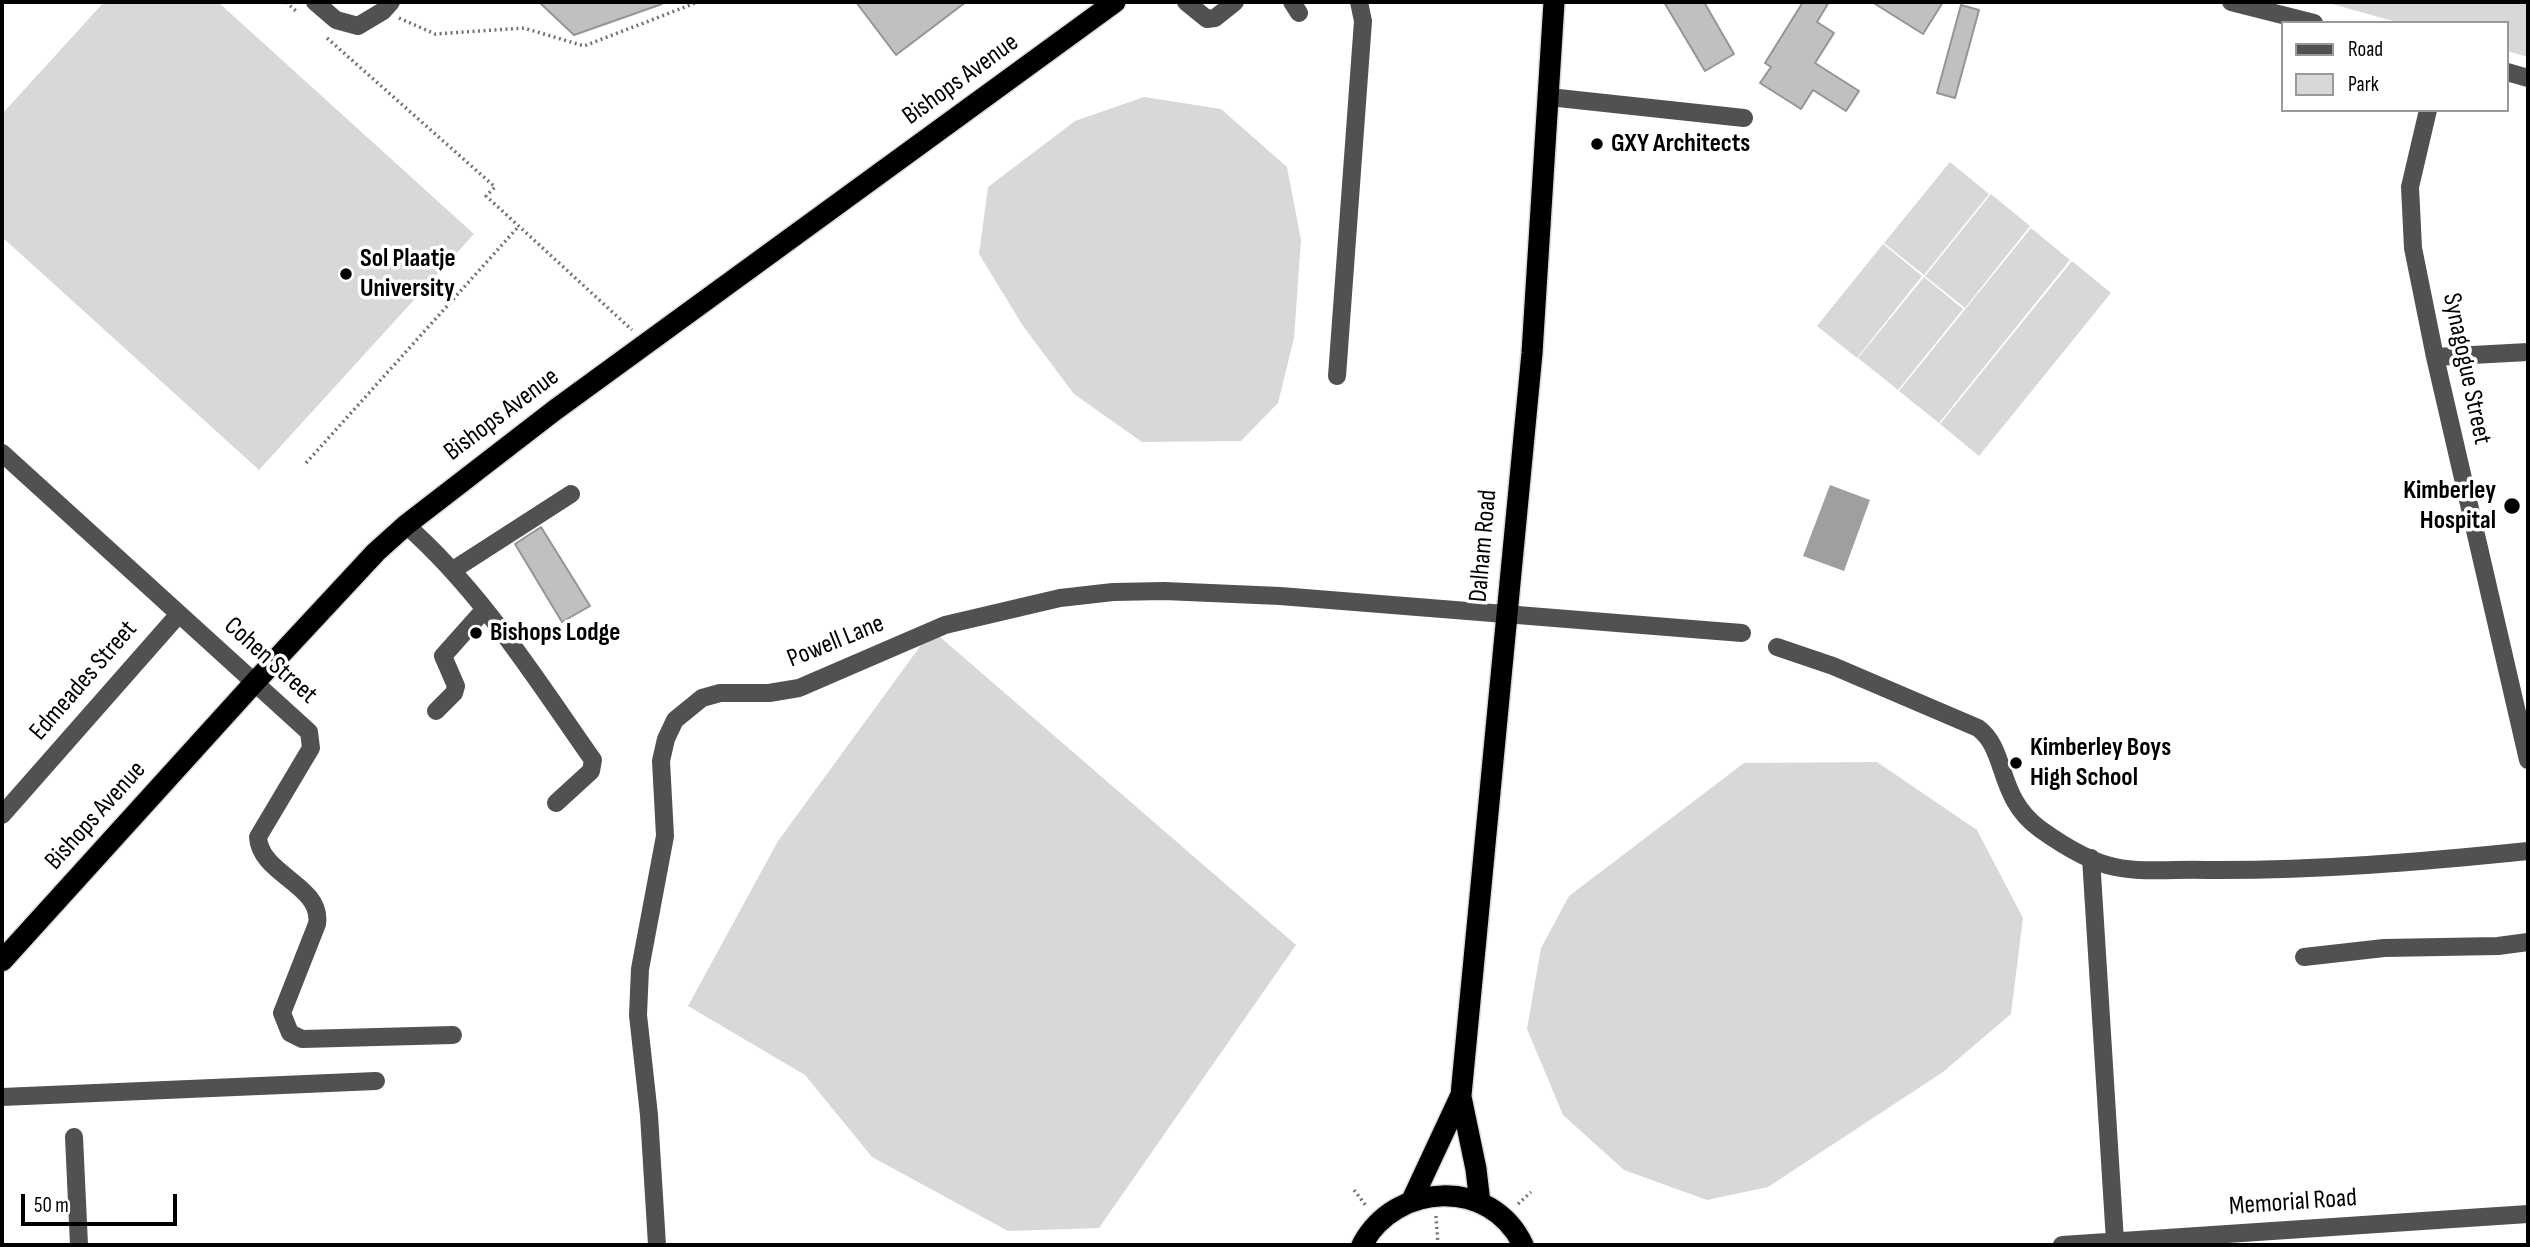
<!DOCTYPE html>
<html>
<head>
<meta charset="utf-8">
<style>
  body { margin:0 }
  #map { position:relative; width:2530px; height:1247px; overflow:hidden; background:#fff; font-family:"Sofia Sans Condensed",sans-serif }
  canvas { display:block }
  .frame { position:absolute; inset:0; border:4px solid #000; pointer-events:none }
  .legend { position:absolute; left:2281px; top:21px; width:228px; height:91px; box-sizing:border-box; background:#fff; border:2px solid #999; margin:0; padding:9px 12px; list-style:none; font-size:21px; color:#000 }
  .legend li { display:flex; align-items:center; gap:14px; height:35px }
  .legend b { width:35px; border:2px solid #999 }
  .scale { position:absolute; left:21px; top:1194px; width:156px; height:32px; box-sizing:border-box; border:4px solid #000; border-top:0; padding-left:9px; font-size:21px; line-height:24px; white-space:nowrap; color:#000; -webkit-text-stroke:5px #fff; paint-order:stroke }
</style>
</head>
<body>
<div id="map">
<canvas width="2530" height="1247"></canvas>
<div class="frame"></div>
<ul class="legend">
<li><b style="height:9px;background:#515151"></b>Road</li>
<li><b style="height:19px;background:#d8d8d8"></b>Park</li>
</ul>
<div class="scale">50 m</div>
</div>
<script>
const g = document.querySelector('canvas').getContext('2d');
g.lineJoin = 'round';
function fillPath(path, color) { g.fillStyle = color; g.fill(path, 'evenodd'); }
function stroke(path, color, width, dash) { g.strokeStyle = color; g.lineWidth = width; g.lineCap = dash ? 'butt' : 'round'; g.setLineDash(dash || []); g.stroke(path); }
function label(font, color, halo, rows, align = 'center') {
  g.font = font + ' "Sofia Sans Condensed",sans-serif'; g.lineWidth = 7; g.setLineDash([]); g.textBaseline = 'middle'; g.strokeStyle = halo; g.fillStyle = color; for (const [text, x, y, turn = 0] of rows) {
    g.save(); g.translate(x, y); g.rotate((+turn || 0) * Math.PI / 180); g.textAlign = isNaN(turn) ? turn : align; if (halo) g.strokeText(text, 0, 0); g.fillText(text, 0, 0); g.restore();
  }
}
const green = new Path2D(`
  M104 2H218L474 234 259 470 2 237V114Z
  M2325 2H2528V57L2507 51V23H2400Z
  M1144 97 1221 109 1287 167 1301 240 1294 338 1278 403 1241 441 1142 442 1074 394 1023 326 979 254 988 187 1075 121Z
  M1950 162 1989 194 1924 275 1884 243Z
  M1991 194 2030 226 1965 308 1925 276Z
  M2031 228 2070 260 1939 423 1899 391Z
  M1883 244 1922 276 1857 358 1817 326Z
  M2072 261 2111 293 1979 456 1940 424Z
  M1924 277 1963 309 1898 390 1858 358Z
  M932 630 1296 945 1099 1228 1008 1231 872 1157 805 1075 688 1006 778 841Z
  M1877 762 1977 830 2023 918 2011 1014 1943 1072 1768 1187 1707 1200 1624 1170 1563 1115 1527 1029 1541 948 1569 896 1744 763Z`);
const water = new Path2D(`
  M1830 485 1870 500 1844 571 1803 556Z`);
const building = new Path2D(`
  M539 2H662V4L574 35Z
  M856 2H966L896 55Z
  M1664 2H1704L1734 54 1705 71Z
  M1803 2H1829L1817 22 1834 33 1815 63 1859 91 1846 111 1813 90 1801 109 1760 83 1771 67 1765 63Z
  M1872 2H1943L1923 34Z
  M1961 5 1979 10 1955 98 1937 93Z
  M541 527 590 606 562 622 515 544Z`);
const path = new Path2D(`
  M286 2 297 12
  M399 18 435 34 524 28 584 46 698 2
  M327 38 495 187 486 196 632 330
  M306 463 519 226
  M1354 1190 1367 1207
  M1518 1204 1531 1192
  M1436 1216 1438 1245`);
const minor = new Path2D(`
  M315 2 336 20 358 26 383 11 391 2
  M1186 2 1207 19 1215 18 1235 2
  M1292 2 1299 13
  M2231 2 2314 23
  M2507 72 2528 78
  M1549 97 1744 118
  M2428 110 2410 187 2413 248 2435 357 2528 760
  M2435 357 2528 352
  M1337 376 1363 21 1359 2
  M2 453 309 732 311 748 258 837C260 875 323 885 317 924L282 1013 290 1033 302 1039 453 1035
  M406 525C481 591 536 679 593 760L591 771 556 803
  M453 570 571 494
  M1777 647 1833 666 1978 728C2008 750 1996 797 2040 829 2061 844 2089 862 2115 867 2144 873 2176 869 2205 870 2313 871 2421 862 2528 851
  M436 711 454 693 456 686 443 656 484 610
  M2 815 179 614
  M2091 858 2115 1241
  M2304 957 2384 948 2498 946 2528 942
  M2 1097 376 1081
  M74 1137 79 1245
  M657 1245 649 1115 638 1015 640 969 665 836 661 761 666 739 675 720 702 698 720 693H769L799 688 945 625 1060 598 1113 592 1164 591 1280 596 1742 633
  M2062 1245 2528 1214`);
const highway = new Path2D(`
  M2 961 255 682 376 552 406 525 555 410 1115 2
  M1461 1097 1476 1169 1480 1203
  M1412 1200 1461 1095 1532 353 1554 2
  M1362 1245C1395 1182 1491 1177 1523 1245`);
const markers = [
  [1597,144,7,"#000"],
  [346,274,7,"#000"],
  [2512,506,9,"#000"],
  [476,633,7,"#000"],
  [2016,763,7,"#000"]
];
const streetNames = [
  ["Bishops Avenue",961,80,-36],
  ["Synagogue Street",2466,369,78],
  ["Bishops Avenue",502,415,-37],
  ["Dalham Road",1484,546,-85],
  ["Powell Lane",836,642,-22],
  ["Cohen Street",270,661,42],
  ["Edmeades Street",84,681,-49],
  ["Bishops Avenue",96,816,-48],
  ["Memorial Road",2293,1203,-4]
];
const poiNames = [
  ["GXY Architects",1611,144],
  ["Sol Plaatje",360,259],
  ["University",360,289],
  ["Kimberley",2496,491,"right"],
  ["Hospital",2496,521,"right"],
  ["Bishops Lodge",490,633],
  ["Kimberley Boys",2030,748],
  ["High School",2030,778]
];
fillPath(green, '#d8d8d8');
fillPath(water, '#9f9f9f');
fillPath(building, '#c0c0c0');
stroke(building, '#959595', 2);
stroke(highway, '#dbdbdb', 24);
stroke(path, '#737373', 3.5, [2, 3.5]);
stroke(minor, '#515151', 18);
stroke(highway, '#000', 21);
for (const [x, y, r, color] of markers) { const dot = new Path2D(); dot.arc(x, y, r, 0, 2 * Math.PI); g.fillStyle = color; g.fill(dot); stroke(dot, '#fff', 2.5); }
label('26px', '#000', '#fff', streetNames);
label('bold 26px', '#000', '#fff', poiNames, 'left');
</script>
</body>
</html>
